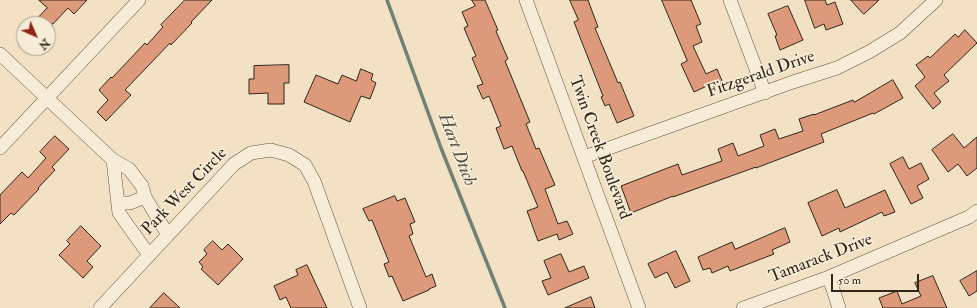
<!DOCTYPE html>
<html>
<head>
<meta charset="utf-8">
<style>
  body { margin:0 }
  #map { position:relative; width:977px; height:308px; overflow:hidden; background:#f2e1c2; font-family:"IM FELL Double Pica",serif }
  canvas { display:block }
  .north { position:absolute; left:16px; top:16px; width:40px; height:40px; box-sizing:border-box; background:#f7ecd7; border:1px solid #a89d8c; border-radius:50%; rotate:135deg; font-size:11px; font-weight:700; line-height:16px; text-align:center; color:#31261b }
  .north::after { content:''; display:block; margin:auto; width:14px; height:18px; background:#8f2418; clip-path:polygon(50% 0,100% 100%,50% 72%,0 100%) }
  .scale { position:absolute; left:831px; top:274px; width:88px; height:18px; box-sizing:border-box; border:2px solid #31261b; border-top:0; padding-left:5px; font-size:12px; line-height:14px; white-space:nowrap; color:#31261b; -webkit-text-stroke:3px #f7ecd7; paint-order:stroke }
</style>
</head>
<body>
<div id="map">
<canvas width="977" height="308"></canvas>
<div class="north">N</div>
<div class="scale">50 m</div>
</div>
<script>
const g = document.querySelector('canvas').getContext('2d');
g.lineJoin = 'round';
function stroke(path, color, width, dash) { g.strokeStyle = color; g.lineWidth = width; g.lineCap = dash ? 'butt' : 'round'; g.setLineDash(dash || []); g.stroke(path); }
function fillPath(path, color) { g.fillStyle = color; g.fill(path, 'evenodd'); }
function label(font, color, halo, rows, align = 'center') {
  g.font = font + ' "IM FELL Double Pica",serif'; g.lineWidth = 3.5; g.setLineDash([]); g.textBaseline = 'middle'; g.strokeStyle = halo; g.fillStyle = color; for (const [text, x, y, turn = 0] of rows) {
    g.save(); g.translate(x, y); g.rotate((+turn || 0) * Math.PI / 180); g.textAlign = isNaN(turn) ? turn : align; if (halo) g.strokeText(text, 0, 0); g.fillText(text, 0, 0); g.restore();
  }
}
const stream = new Path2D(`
  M387 0 441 148 505 308`);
const building = new Path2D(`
  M39 0H87L74 14 68 8 53 24H32L47 8Z
  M185 0H212L191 22 192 23 171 45 170 43 125 90 131 95 106 121 97 112 108 100 99 90 111 77 112 78 145 43 147 45 163 27 161 25Z
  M472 0H485L498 30 496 31 508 59 505 61 530 122 526 124 536 149 539 148 555 185 545 189 558 224 567 221 573 234 559 240 557 234 538 241 527 211 538 207 523 171H522L512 146 504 149 496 128 501 126 489 96 483 99 477 86 483 84 472 58 476 56 464 28 468 26 462 12 475 6Z
  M570 0H588L598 27 595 28 618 83 620 82 634 116 617 123 609 104 605 106 601 97 603 96 574 22 578 20Z
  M662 0H691L701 24 696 26 702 42 693 46 706 74 717 69 723 83 711 88 709 85 694 92 681 64 687 61Z
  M805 0H825L827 5 835 2 843 24 826 30 824 24 815 28Z
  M851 0H879L864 14Z
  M788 6 803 40 780 50 775 36 777 35 768 14Z
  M965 30 977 43 944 75 949 81 934 93 941 102 933 109 915 86 925 77 916 65 928 56 930 58 955 34 958 37Z
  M289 65V83H284V104H268V93L249 94V79H254V66Z
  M361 69 373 74 371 80 376 83 370 99 361 96 350 122 304 102 316 75 338 84 342 75 356 81Z
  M893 80 903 98 874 114 873 113 821 134 824 142 756 168V167L673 197V196L631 213 621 186 678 164 682 175 722 161 718 149 733 143 738 156 764 146 760 135 775 129 779 139 803 131 799 119 814 114V115L853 100 854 102Z
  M953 134 964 148 977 137V168L967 176 958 164 948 172 932 150Z
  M55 136 69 149 52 167 55 170 38 188 39 189 14 215 11 213 0 224V195L22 172 28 178 46 158 40 152Z
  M903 157 909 169 921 163 929 179 917 186 923 198 911 204 890 164Z
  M837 190 845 208 885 190 895 212 884 216 882 212 840 232 839 228 822 236 808 203Z
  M395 196 397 201 405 198 415 222 410 224 413 234 409 236 426 277 432 274 436 286 429 289V290L403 301 392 276 389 277 384 264 389 262 372 220 369 221 363 209Z
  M81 226 101 246 87 261 93 267 83 278 59 255 70 244 67 241Z
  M785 228 790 242 772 250 774 254 730 271 728 266 712 273 710 268 703 270 698 257 732 242 735 249Z
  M213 241 222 250 228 244 243 259 218 285 201 269 203 267 199 262 207 254 204 250Z
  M676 251 690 281 675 288 667 272 655 278 648 264Z
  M561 254 569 272 584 266 589 278 548 295 542 281 551 278 544 261Z
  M307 265 327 308H291L286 297 280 300 274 286 298 275 296 270Z
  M977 271V291L969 296 960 281Z
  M933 276 947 308H883L879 298 897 291 902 304 921 296 915 283Z
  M164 293 180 308H150Z
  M591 297 595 308H565Z`);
const minor = new Path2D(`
  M526 0 639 308
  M730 0 765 93
  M0 54 113 160 129 169 142 186 145 197 168 235
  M0 148 139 0
  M584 157 793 82 837 68 869 52 900 33 936 0
  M113 160 119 213 149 255
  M118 203H130L145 197
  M829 277 839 308
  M100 308 234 164 251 153 271 150 289 155 305 165 314 181 360 308
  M743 308 829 277 969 217 977 211`);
const streetNames = [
  ["Fitzgerald Drive",761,75,-19],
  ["Twin Creek Boulevard",599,148,70],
  ["Park West Circle",185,192,-46],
  ["Tamarack Drive",821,259,-21]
];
const waterNames = [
  ["Hart Dtich",456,150,69]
];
stroke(stream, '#718173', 3.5);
fillPath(building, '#dc9a7a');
stroke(building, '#31261b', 1);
stroke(minor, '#615545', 14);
stroke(minor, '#f7ecd7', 13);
label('17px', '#31261b', '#f7ecd7', streetNames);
label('italic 18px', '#515447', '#f7ecd7', waterNames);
</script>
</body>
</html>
